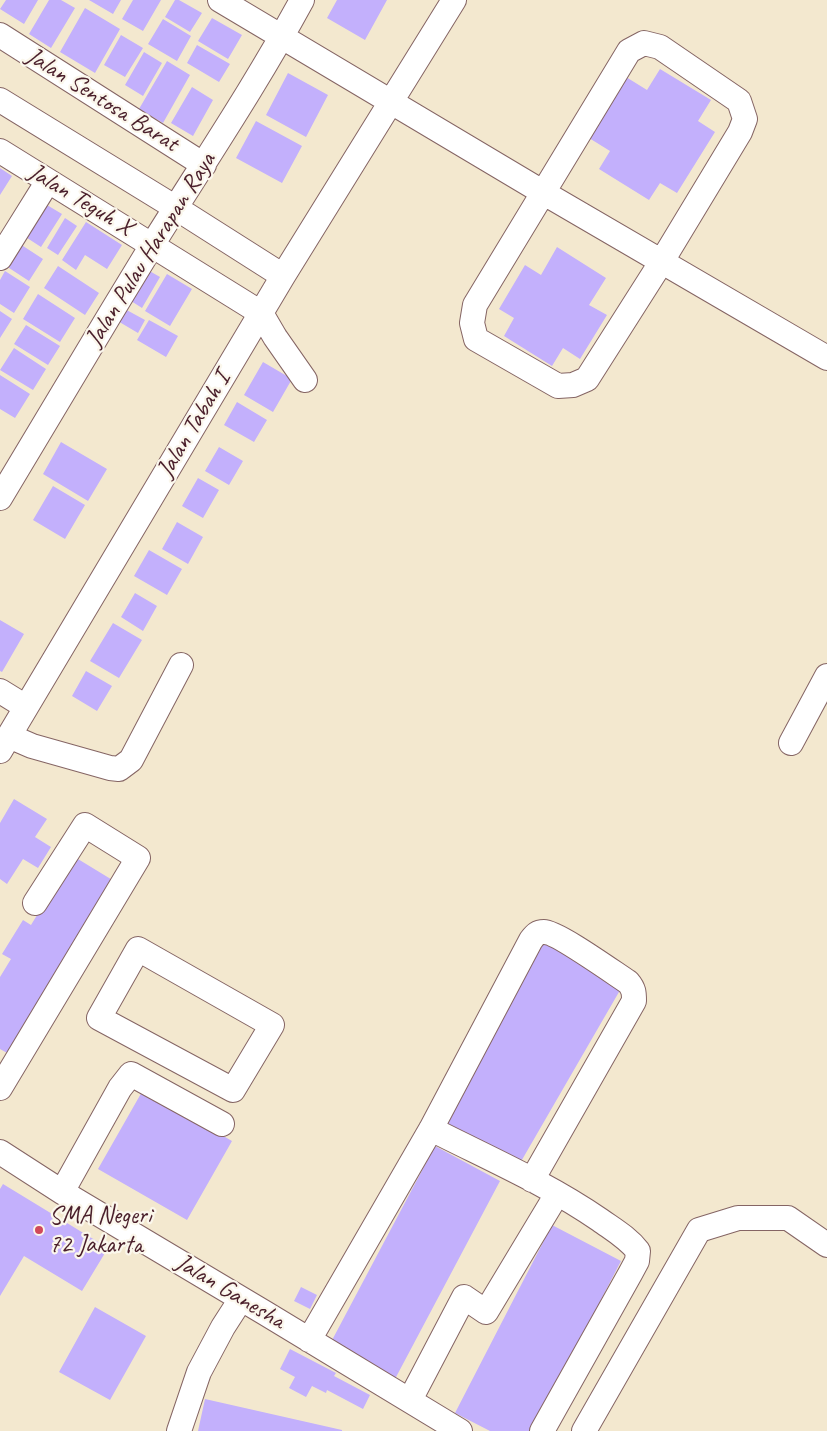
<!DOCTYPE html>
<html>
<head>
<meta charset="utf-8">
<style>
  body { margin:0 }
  canvas { display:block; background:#f3e8cf }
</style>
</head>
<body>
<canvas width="827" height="1431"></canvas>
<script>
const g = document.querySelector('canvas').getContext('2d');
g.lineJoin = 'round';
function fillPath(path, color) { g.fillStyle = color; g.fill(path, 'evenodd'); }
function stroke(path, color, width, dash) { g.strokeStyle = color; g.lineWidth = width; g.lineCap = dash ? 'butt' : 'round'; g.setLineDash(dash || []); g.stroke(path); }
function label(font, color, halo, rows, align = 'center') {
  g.font = font + ' Caveat,sans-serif'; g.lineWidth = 4.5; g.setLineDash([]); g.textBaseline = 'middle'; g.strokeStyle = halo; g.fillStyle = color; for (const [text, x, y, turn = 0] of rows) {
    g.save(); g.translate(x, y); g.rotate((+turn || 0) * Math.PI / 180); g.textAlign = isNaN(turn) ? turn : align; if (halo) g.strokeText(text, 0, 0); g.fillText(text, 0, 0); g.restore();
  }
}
const building = new Path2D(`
  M6 0H38L24 24 0 9Z
  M49 0H61L75 8 51 48 29 34Z
  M89 0H121L113 14Z
  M133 0H161L143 31 122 19Z
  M175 0H179L202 13 190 32 165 17Z
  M337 0H387L365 40 327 18Z
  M85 8 120 29 95 73 60 52Z
  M212 18 242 35 228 59 198 41Z
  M163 19 191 36 177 61 148 44Z
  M121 35 143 48 125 77 104 65Z
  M197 45 230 64 219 82 187 63Z
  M144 52 162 63 143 96 125 85Z
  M167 61 190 75 163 123 139 109Z
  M660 69 711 100 698 121 715 132 677 193 660 183 649 200 599 169 610 151 589 138 626 77 647 90Z
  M288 73 328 95 306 137 266 115Z
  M192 87 213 100 193 136 171 123Z
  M256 121 302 146 282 183 236 158Z
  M0 168 12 176 0 195Z
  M42 202 62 214 41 247 21 234Z
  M65 218 77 226 58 255 47 248Z
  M86 222 122 245 107 269 85 255 76 270 62 260Z
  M20 244 43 259 29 281 6 266Z
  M557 247 606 278 589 305 607 315 580 359 563 348 552 366 504 336 514 318 499 309 525 265 541 275Z
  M58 266 99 293 85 315 44 288Z
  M146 269 160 277 142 308 128 299Z
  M5 271 30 287 14 313 0 304V280Z
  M167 274 192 289 170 326 145 311Z
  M38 294 75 318 60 342 23 319Z
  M123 308 145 320 138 333 116 320Z
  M0 311 12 319 0 338Z
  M149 320 178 336 166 357 137 340Z
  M26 325 60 346 48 365 14 344Z
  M14 348 46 369 33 390 0 370Z
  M263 362 292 379 273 412 244 395Z
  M0 375 30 394 15 418 0 409Z
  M237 402 267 420 254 442 224 425Z
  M61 442 107 469 88 501 43 474Z
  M219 447 243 461 229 485 205 471Z
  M198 478 219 490 203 518 182 506Z
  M53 486 85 505 65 539 33 520Z
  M177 522 203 537 188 564 162 549Z
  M149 550 182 569 167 595 134 576Z
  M135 593 157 606 143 631 121 617Z
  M0 620 24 634 2 672 0 671Z
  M113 623 142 640 119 678 90 661Z
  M86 671 112 686 97 711 72 696Z
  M14 799 47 819 35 837 51 847 38 868 23 859 7 884 0 879V823Z
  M73 856 114 881 9 1054 0 1049V977L11 959 2 954 23 920 31 925Z
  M545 940 623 985 519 1165 441 1120Z
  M143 1090 232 1141 187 1220 98 1169Z
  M435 1146 500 1181 395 1379 330 1344Z
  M3 1184 108 1248 82 1291 24 1256 0 1296V1189Z
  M552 1225 621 1261 533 1431H490L455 1413Z
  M301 1287 317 1295 310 1309 294 1301Z
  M95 1307 146 1336 110 1400 59 1372Z
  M290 1349 336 1373 334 1376 370 1395 363 1409 327 1390 326 1393 312 1386 306 1397 289 1388 295 1377 280 1369Z
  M205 1399 342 1430V1431H198Z`);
const minor = new Path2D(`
  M220 0 544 193 827 358
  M0 35 204 165
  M644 43 660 47 739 101 745 119 740 132 662 261 587 379 573 385 558 386 476 339 472 323 475 305 629 51Z
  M0 100 176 208 283 276
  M0 151 261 313 275 337 305 380
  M0 258 48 181
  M0 498C51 413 102 327 154 242 204 162 257 83 302 0
  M0 691 26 707
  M9 736 32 746 110 768 119 769 131 760 181 665
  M791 743 827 676
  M0 751 283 276 454 0
  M138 949 272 1025 233 1090 99 1018Z
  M0 1088 138 858 85 825 35 903
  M431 1129C488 1158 548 1184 600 1220 614 1230 628 1238 638 1251L637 1261 630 1274 542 1431
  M0 1152 62 1192 265 1313 460 1431
  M62 1192 120 1088 131 1074 222 1124
  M309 1340 431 1129 531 940C535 935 537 932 544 932 557 932 614 973 628 982 634 989 634 993 634 1001L532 1180
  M410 1400 464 1297 486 1312 557 1194
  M179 1431 199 1372 223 1327 241 1299
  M584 1431 699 1230 738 1218H788L827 1245`);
const markers = [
  [39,1230,5,"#d1495b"]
];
const streetNames = [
  ["Jalan Sentosa Barat",102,100,32],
  ["Jalan Teguh X",80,200,31],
  ["Jalan Pulau Harapan Raya",151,250,-58],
  ["Jalan Tabah I",194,425,-59],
  ["Jalan Ganesha",230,1292,31]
];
const poiNames = [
  ["SMA Negeri",49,1216],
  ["72 Jakarta",49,1245]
];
fillPath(building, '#c3b0fc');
stroke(minor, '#856564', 26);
stroke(minor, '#fff', 24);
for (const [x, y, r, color] of markers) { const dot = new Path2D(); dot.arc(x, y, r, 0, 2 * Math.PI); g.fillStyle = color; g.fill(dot); stroke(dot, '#fbf7ec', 2); }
label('25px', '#4a1f2b', '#fbf7ec', streetNames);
label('25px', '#4a1f2b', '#fbf7ec', poiNames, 'left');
</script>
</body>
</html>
